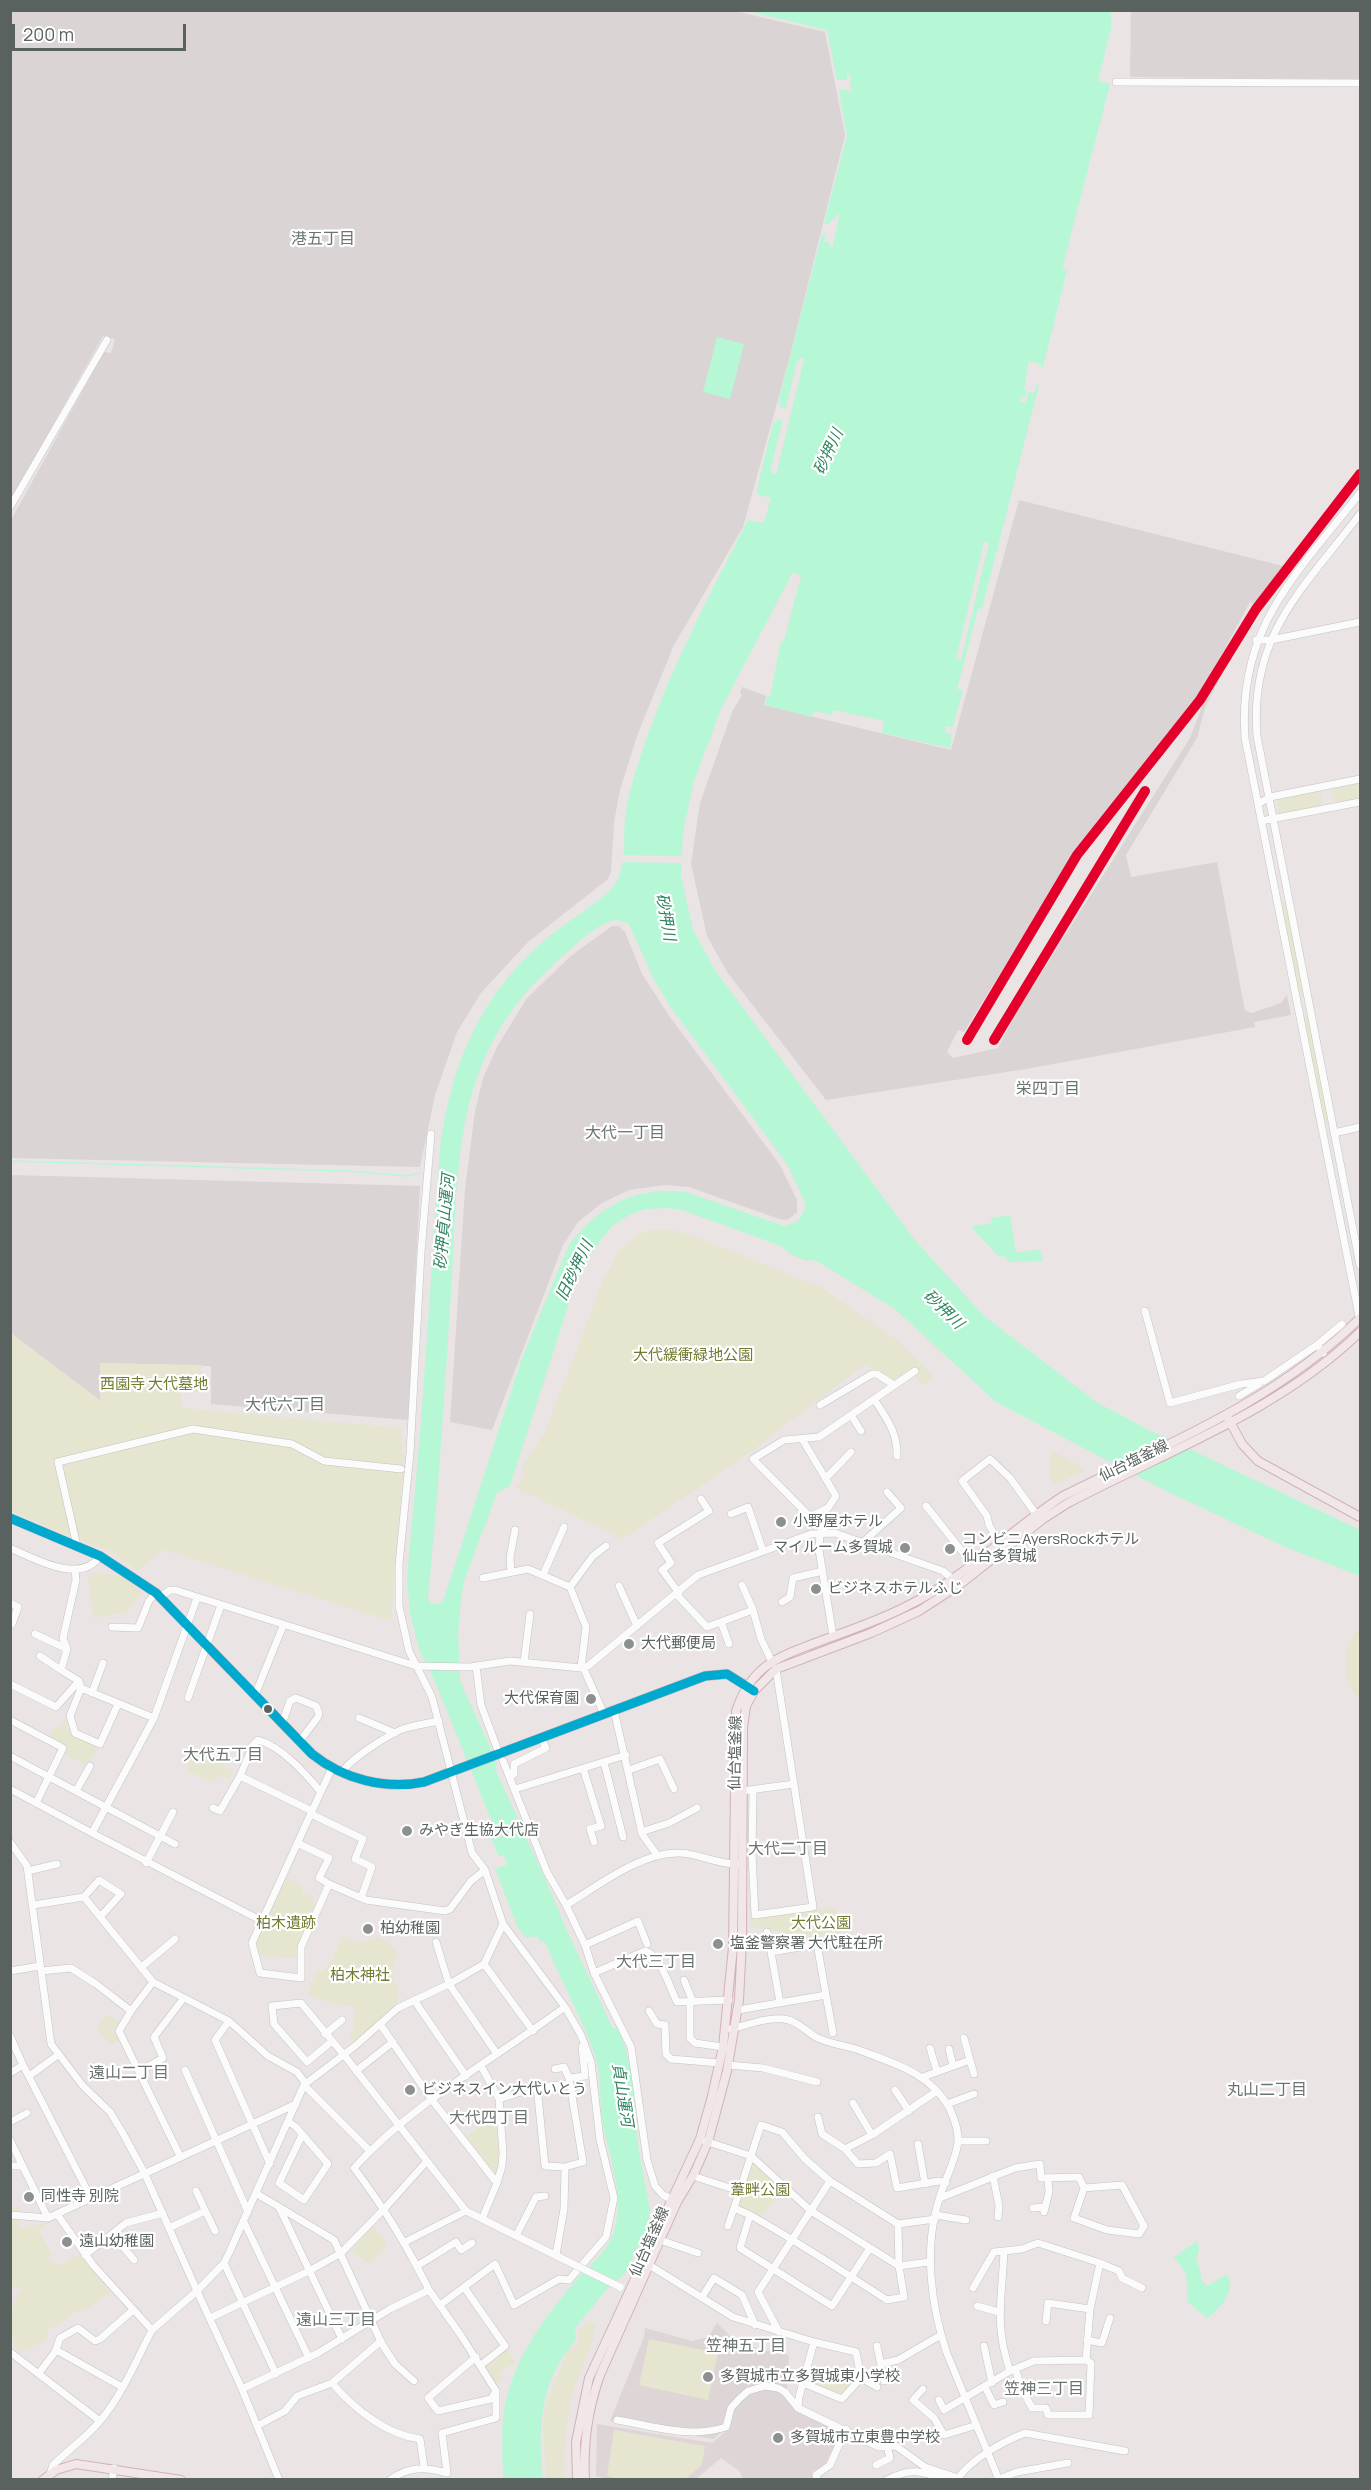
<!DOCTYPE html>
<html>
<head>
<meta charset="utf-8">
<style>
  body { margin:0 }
  #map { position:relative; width:1371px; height:2490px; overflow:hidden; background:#eae4e5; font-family:Manrope,sans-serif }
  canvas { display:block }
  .frame { position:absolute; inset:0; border:12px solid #5a625f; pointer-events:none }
  .scale { position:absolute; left:12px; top:24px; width:174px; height:27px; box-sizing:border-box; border:3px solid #5a625f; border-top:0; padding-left:8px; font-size:18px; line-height:21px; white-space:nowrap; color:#5a625f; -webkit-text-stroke:4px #fff; paint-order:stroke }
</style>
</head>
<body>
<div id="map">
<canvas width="1371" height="2490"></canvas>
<div class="frame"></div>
<div class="scale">200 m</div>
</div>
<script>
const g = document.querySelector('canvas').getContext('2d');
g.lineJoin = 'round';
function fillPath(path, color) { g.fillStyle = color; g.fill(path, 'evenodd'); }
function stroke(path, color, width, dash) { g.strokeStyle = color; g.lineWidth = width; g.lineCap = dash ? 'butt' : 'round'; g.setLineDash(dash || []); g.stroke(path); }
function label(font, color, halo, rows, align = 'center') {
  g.font = font + ' Manrope,"Noto Sans JP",sans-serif'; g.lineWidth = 4.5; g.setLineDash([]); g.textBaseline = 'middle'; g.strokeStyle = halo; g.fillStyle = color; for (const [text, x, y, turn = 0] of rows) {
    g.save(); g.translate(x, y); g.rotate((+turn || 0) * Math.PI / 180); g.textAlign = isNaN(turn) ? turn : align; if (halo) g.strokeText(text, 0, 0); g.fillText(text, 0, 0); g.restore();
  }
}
const industrial = new Path2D(`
  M730 10 825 32 845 135 791 352 743 527 674 645 638 733 620 790 614 822 611 872 608 879 528 942 481 993 457 1032 435 1095 420 1167 11 1158V520L104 352 111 353 115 339 103 336 11 499V11Z
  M1131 11H1360V79L1130 77Z
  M1019 500 1283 566 1254 605 1250 602 1206 684 1071 859 964 1032 958 1030 947 1052 953 1058 998 1048 1016 1013 1190 738 1210 686 1218 674 1221 675 1205 708 1197 738 1126 855 1131 877 1217 862 1245 1011 1252 1013 1281 1003 1287 995 1291 1015 1254 1022 1255 1027 1026 1069 826 1100 727 972 707 936 691 864 700 803 732 712 742 695 740 693 742 687 766 696 764 705 951 750Z
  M612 926H619L625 932 642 974 670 1017 780 1165 797 1200V1212L789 1219 782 1220 689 1187 665 1185 629 1190 602 1203 578 1222 563 1245 492 1430 450 1422 465 1189 475 1111 483 1078 497 1047 527 998 572 955Z
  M10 1175 420 1186 408 1420 211 1404V1366L101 1363 100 1401 11 1333Z`);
const education = new Path2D(`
  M717 2323 730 2336 759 2349 789 2355 787 2388 766 2384 753 2386 739 2396 723 2431 713 2439 610 2421 644 2337 645 2328 692 2341 708 2337Z
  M765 2389 777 2391 789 2401 838 2429 840 2434 825 2465 812 2472V2479H743L739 2471 721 2458 696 2479 611 2480 596 2476 597 2424 712 2443 726 2431 732 2410 750 2394Z`);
const green = new Path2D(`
  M1360 781V799L1340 803 1333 799 1332 793 1336 786Z
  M1313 791C1323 793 1325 801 1318 808L1280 816 1277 800Z
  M1284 902 1287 903 1300 969 1302 1000 1300 999 1281 905Z
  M1306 1015 1310 1017 1330 1123 1328 1124 1325 1122 1304 1018Z
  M652 1229 674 1230 698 1238 822 1288 897 1340 933 1376 925 1386 908 1371 894 1380 864 1365 749 1453 623 1539 516 1488 524 1478 523 1465 545 1432 603 1281 618 1252 635 1237Z
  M10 1333 100 1400V1363L202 1365V1392H181V1408L401 1428 404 1462 391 1621 164 1550 137 1571 114 1553 66 1535 11 1511Z
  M1052 1451 1079 1465 1084 1471 1055 1485 1049 1474Z
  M97 1572 125 1578 142 1593 127 1612 93 1618 88 1576Z
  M1360 1627V1701C1341 1681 1340 1646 1360 1627Z
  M65 1719 68 1729 99 1745 88 1766 65 1754 67 1750 49 1739 54 1727 59 1728Z
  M220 1749 230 1752 224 1767 233 1771 230 1779 220 1775 214 1783 189 1772 186 1752Z
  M284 1877 303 1886 301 1892 311 1895 316 1905 298 1945 296 1958 258 1956 255 1942Z
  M834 1907 842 1946 751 1926 750 1918Z
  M342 1936 365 1943 371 1937C382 1936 394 1944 397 1955L392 1973 397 1986 398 2008 357 2045 348 2034 356 2030 353 2024 356 2007 331 2003 307 1994 317 1970 323 1971 332 1960Z
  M107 2014 120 2023 114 2032 119 2040 111 2045 97 2029Z
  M497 2116 501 2164 496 2175 466 2136Z
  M752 2163 757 2164 782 2189 761 2218 740 2210 738 2205Z
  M11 2207 20 2208V2229L48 2222 39 2231 52 2255 47 2259 60 2265 80 2254 110 2293 83 2311 72 2312 73 2315 48 2330 47 2339 19 2353C6 2324 7 2314 22 2287H11Z
  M373 2226 388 2245 370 2264 351 2251Z
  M588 2321 596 2325C593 2344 585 2360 578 2378 567 2408 562 2448 565 2479H546L543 2429 545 2406 567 2352 579 2341 578 2331Z
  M649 2339 718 2353 708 2400 639 2385Z
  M507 2349 515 2363 499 2372 502 2380 495 2384 486 2367Z
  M824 2364 854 2370 856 2377C841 2396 841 2395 819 2386Z
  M614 2430 705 2446 702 2465 685 2479 626 2480 607 2476Z`);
const water = new Path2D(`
  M747 11H1111V28L1098 81 1110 84 1062 269 1067 270 1043 367H1040L1041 364 1029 361 1024 390H1027L1025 397H1020V402L1026 403 1028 392 1034 393 1036 385H1039L982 609H978L957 689 963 690 953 727 946 726 945 732 952 734 950 748 882 733 884 721 834 710 832 715 814 711 812 717 765 705 767 696 770 697 781 641H784L801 576 793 572 721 709 694 781 683 831 681 876 693 930 715 970 914 1239 983 1315 1096 1402 1145 1428 1360 1530V1576L1283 1546 1160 1488 996 1402 895 1309 815 1260C803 1263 790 1254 781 1246L682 1210 667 1208 645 1209 629 1215 612 1226 581 1266 510 1486 497 1493 464 1581 461 1599 458 1633 460 1681 500 1769 567 1931 613 2028 618 2027 625 2046 631 2072 638 2146 650 2211 646 2230 626 2272 608 2288 575 2328 576 2340C539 2381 538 2429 543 2479H503C503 2460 501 2440 503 2420 508 2367 540 2323 573 2284 586 2268 605 2255 613 2235 627 2195 608 2157 602 2118 599 2098 602 2075 595 2055 581 2016 561 1980 545 1942L539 1941 537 1936 526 1938 518 1928 495 1869 507 1865 504 1855 499 1856 488 1832 495 1829 436 1684 419 1649 410 1613 407 1579 421 1423 440 1149C452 1060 481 993 552 934 567 922 608 897 616 883 628 861 622 836 626 812 629 791 637 767 644 746 671 667 710 594 748 520L764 523 771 498 756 494 773 423H776L777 419 783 420 771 468 776 474 804 359 797 361 786 409 780 407 781 403 778 402 822 234 826 235 824 241 829 242 832 249 840 213 828 224 824 223 847 136 839 90 848 89 851 96 850 74H848L847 68V80H837L827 30ZM617 920 629 924 654 980 670 1006 787 1164 806 1204C802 1218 798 1223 784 1226L689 1193C639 1184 596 1206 568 1247L522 1358 444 1599 439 1604 430 1603 428 1596C439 1490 445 1383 452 1276 456 1213 455 1138 477 1078 496 1025 523 991 565 954 579 942 597 923 617 920Z
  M717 337 744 344 730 399 703 392Z
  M1010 1215 1016 1253 1040 1249 1043 1261 1008 1262 1005 1257 998 1256 972 1228 974 1226 992 1223 991 1218Z
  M1196 2242 1198 2243 1199 2250 1196 2260 1200 2268 1201 2279 1207 2286 1226 2275C1239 2287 1219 2311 1207 2318L1188 2302 1186 2273 1174 2257Z`);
const pier = new Path2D(`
  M800 358 804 359 776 474 772 473 771 469 783 420 777 419 776 423H773L776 416 786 420 800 364 788 410 785 412 777 408 778 402 781 403 780 407 786 409Z
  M984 542 989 543 961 660 956 658Z
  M621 855 684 856 683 863 620 862Z
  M501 1763 570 1930 618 2027 613 2029 497 1773 495 1764Z`);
const stream = new Path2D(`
  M10 1161 347 1171 408 1176 419 1173`);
const minor = new Path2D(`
  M1116 82 1360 83
  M1360 493C1297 574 1237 627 1245 738L1360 1321
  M10 507 107 340
  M1360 514C1304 588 1249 634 1257 736L1360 1265
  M1256 640H1271L1360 622
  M1258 804 1270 797 1360 779
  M1261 821 1360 802
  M1334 1133 1360 1127
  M431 1134 421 1252 410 1453 399 1564V1606L409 1651 432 1697 472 1853 485 1870 503 1924 565 2007 581 2035 591 2062 600 2140 614 2198 606 2237 569 2280 559 2279 514 2305 495 2264 440 2305
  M1145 1311 1170 1403 1241 1384 1264 1381 1317 1345 1323 1353
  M1317 1345 1342 1324
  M1239 1396 1259 1384
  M874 1399C886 1418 898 1433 897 1456
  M820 1405 872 1374H877L894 1385
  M851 1415 861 1431
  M802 1439 836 1496 828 1508 810 1517
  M826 1478 851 1452
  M926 1506 973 1565
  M731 1514 748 1507 763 1551
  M825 1532 753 1459 784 1440 819 1437 915 1371
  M820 1533 819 1550 833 1636
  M999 1542 989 1525 987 1516 962 1481 990 1459 1010 1478 1036 1514
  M862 1543 901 1508 887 1492
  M77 1546 58 1462 193 1429 292 1444 324 1461 401 1469
  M10 1548C35 1559 81 1585 100 1556
  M75 1569 76 1580 63 1638 67 1649 61 1670 79 1681 81 1688 154 1718
  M511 1572 510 1558 515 1530
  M543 1575 564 1527
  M483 1578 528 1569 570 1587 586 1627 581 1668
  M619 1586 637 1626
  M570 1587 593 1556 606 1546
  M679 1593 662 1570 671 1563 658 1543 709 1511 701 1499
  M677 1595 707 1627 753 1610 742 1585
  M161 1596 170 1590H175L416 1666 470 1667 510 1661 581 1668 588 1666 698 1575 811 1534 835 1533 943 1571 956 1582
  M197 1598 154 1718 92 1833 262 1921
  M782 1602 790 1597 793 1578 823 1571
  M10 1603 18 1607 12 1624
  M753 1610 761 1639 772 1662
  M721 1622 729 1644
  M112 1627 138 1628 149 1601 156 1593
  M35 1634 67 1649
  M40 1656 61 1670
  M524 1662 530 1614
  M476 1666 481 1705 497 1748
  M583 1667 604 1714
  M10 1684 56 1707 79 1681
  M81 1688 70 1716 75 1733 100 1744 118 1704
  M92 1693 103 1663
  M255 1695 283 1626
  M188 1698 221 1605
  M614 1710 642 1834 657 1855
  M359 1718 395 1733
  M10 1720 63 1748 36 1803
  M282 1724 290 1701 296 1698 316 1706 319 1713 318 1717 299 1742
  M10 1756 175 1844
  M503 1761 547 1872 566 1905 585 1945 594 1973 631 2047 647 2160 655 2186 663 2195 675 2201
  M604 1762 623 1837
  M583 1768 601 1826 590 1829 594 1842
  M629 1770 660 1759 674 1789
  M342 1773C348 1760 392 1732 406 1728 417 1725 428 1723 439 1721
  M510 1776 514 1774V1764L546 1748 541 1738
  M10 1789 92 1833
  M515 1789 626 1755
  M76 1791 90 1766
  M320 1791C304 1772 282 1747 258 1740L253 1745 240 1776 312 1811 332 1768
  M742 1791 794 1784
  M753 1791 752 1854 755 1915 813 1907 776 1669
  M213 1808 220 1811 240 1776
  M312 1811 252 1943 260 1973 301 1978V1947L329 1884 366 1900 445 1911 450 1909 471 1881 485 1870
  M311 1814 363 1839 355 1859 372 1867 361 1898
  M641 1832 669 1823 697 1808
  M10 1842 27 1866 51 2044 83 2086 110 2112 121 2130 144 2172 197 2291 152 2330 93 2265 57 2214
  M297 1843 329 1858 319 1878 329 1884
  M146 1863 173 1812
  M28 1871 57 1864
  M84 1897 99 1880 121 1894 100 1917
  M33 1905 84 1897 153 1982 229 2021 268 2056 297 2072 306 2084
  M566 1905C598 1886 641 1852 679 1853 699 1853 717 1865 738 1864
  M767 1932 771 1952
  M436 1942 449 1984 497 2054
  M585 1945 638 1921 647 1944
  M484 1964 533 2031
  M142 1969 144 1965 175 1939
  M10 1971 40 1966
  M41 1971 71 1968 96 1984 131 2011 153 1982
  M594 1973 645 1951C660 1954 670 1988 677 2002L729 2000
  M684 1980 693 2002
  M826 1995 833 2033
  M414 2000 466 2076
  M690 2002V2038L695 2043 723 2047
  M738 2010 826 1995 817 1944 771 1952 780 2003
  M131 2011 119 2031 180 2156
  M649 2011 657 2024 665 2025 666 2054 671 2059 719 2063
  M229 2021 215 2040 270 2164
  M380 2024 432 2100 497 2183
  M731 2029C748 2025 767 2017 784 2019 798 2021 805 2031 816 2037 828 2044 845 2045 859 2050 895 2064 928 2072 949 2107 954 2118 959 2131 958 2142 955 2164 943 2182 938 2203 924 2250 931 2304 946 2351L999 2480
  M325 2034 342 2020
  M10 2036 23 2065 91 2198
  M331 2042 307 2062 274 2024 272 2006 301 2003 344 2055 466 2211 567 2261
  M930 2048 937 2072
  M949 2049 953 2066
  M970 2060 974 2074
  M728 2065 763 2068 817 2082
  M481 2066 499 2099 503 2153 502 2166 497 2183 482 2219
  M555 2069 564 2067 569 2078
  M185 2070 248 2212
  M140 2071 163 2058 154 2037 183 1999
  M356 2071 393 2042
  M10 2073 23 2065
  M29 2076 58 2055
  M923 2077 970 2060 964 2038
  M570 2084 569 2078 585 2076 582 2047
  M304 2085 370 2151
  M537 2087 545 2166 565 2167
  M895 2090 909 2111
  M937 2091 872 2135 845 2149 858 2164 876 2163 890 2154 897 2188 939 2181 946 2183
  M499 2099 537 2087 570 2084 583 2162 565 2167 564 2209 556 2255
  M853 2103 872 2135
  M947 2104 974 2094
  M818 2117 822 2134 845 2149
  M10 2122 27 2113
  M289 2122 296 2127 328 2164 304 2200 279 2183 302 2135
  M10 2140 48 2218 296 2104
  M705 2141 751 2156 811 2211 899 2266 929 2262
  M958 2141H986
  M918 2144 925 2184
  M10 2166H23
  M693 2176 739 2191
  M993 2176 999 2206 998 2217
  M196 2191 215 2231
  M257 2194 279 2207 342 2339
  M940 2198 1015 2168 1040 2164 1041 2178 1079 2177 1084 2188 1122 2185 1144 2226 1139 2234 1107 2230 1074 2218 1084 2188
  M279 2207 334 2240 382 2344 395 2364 414 2381
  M1033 2208 1045 2207
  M1044 2212 1049 2192 1048 2178
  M10 2215 48 2218
  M750 2215C797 2241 842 2271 887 2300L904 2297 899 2266 898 2224 830 2181 805 2159 782 2132 761 2125 734 2208 750 2215 740 2248 832 2306 870 2248
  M936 2215 966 2220
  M244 2222 309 2358
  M898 2224 935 2219
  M728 2226 734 2208
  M169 2228 205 2211
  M112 2234 134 2260
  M516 2236 536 2197 545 2196
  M660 2240 698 2253
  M405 2242 466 2211
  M85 2255 126 2223 163 2213
  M224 2263 276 2374
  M1100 2263 1119 2271 1122 2278 1142 2288
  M649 2265 733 2317 814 2342
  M417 2266 456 2242 461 2250 472 2243
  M464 2287 505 2346 481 2365
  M973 2288 994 2252 1004 2251
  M429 2290 462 2337 496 2391
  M702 2297 714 2278 742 2295 755 2325
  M977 2306 999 2312
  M210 2318 309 2271 341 2253 385 2208 427 2161
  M1046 2321 1048 2303 1090 2309
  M779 2332 758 2292 830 2181
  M1087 2340 1102 2343 1110 2318
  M877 2346 884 2381
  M984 2346 992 2383
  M10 2352 100 2421
  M55 2352 58 2351 122 2387
  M881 2364 898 2360 941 2335
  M1010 2371C994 2324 1002 2299 1004 2251L1022 2249 1038 2243 1100 2263 1090 2309 1086 2360
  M39 2373 55 2352 60 2338 78 2328 95 2341 100 2339 133 2310
  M861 2378 877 2387
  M332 2383C354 2409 387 2435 420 2439L424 2467
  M985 2387 994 2405 1003 2402
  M242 2389 318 2353 390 2309 429 2290C406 2244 385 2209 354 2168 414 2102 494 2059 565 2007
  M923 2389 913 2400 934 2418 944 2435 977 2425
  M939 2400 944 2410 1010 2371 1034 2361 1086 2360 1091 2363 1089 2415H1048L1046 2408H1032L1023 2391 1015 2369
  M798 2408 799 2397 814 2342 856 2352 861 2378 842 2399 803 2383
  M617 2420C653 2426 690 2439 726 2427L731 2408 739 2399 748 2391 765 2386 778 2388 785 2392 798 2408 879 2447 896 2446 925 2467 958 2478C973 2458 1002 2442 1025 2433L1125 2451
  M257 2426 285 2411 297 2396 332 2383 381 2341
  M876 2465 890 2458 887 2446
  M50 2474 53 2465C68 2450 87 2437 101 2420 123 2393 136 2361 152 2330
  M999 2479 1017 2472 1068 2463
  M112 2480 114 2468
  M279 2480 242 2389 197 2291 224 2263 229 2253 304 2085 355 2046 398 2008 449 1984 484 1964 503 1924
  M390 2480C409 2466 425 2467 447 2473L442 2433 496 2418V2391L491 2399 438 2411 428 2398 476 2357
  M817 2480 816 2475 830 2465 846 2429
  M887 2480C910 2467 922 2471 946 2480`);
const major = new Path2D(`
  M1228 1418 1242 1444 1258 1461 1360 1517
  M10 1518 100 1556 156 1593 312 1754C343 1779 385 1790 424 1782L705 1676 727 1674 750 1688
  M43 2480 56 2470 76 2464 181 2480
  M577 2480 576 2442 589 2378 700 2139 712 2096 723 2047 733 1947 736 1711C743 1691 752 1676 769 1664 783 1654 800 1649 815 1643 847 1631 879 1621 909 1605 966 1577 1010 1530 1063 1496 1167 1444 1276 1401 1360 1318
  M585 2480C583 2444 588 2409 600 2375L677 2202 694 2174 708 2142 727 2071 739 2000 742 1941 743 1728 746 1706 754 1691 776 1669 871 1633 919 1611 959 1585 1043 1519 1068 1503C1167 1451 1279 1411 1360 1332`);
const minorBridge = new Path2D(`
  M567 2261 620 2287`);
const bus1 = new Path2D(`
  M10 1518 100 1556 156 1593 312 1754C343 1779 385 1790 424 1782L705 1676 727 1674 754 1691`);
const rail1 = new Path2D(`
  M967 1040 1077 855 1200 700 1256 609 1360 474
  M994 1040 1145 791`);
const markers = [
  [781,1522,6,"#8c908e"],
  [905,1548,6,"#8c908e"],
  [950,1549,6,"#8c908e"],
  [816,1589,6,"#8c908e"],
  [629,1644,6,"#8c908e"],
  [591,1699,6,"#8c908e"],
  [268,1709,5,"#5a625f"],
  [407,1831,6,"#8c908e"],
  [368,1929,6,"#8c908e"],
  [718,1944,6,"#8c908e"],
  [410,2090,6,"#8c908e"],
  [29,2197,6,"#8c908e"],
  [67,2242,6,"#8c908e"],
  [708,2377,6,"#8c908e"],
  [778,2438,6,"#8c908e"]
];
const parkNames = [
  ["大代緩衝緑地公園",693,1356],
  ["西園寺 大代墓地",154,1385],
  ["柏木遺跡",286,1924],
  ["大代公園",821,1924],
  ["柏木神社",360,1976],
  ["葦畔公園",760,2191]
];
const streetNames = [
  ["仙台塩釜線",1134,1461,-26],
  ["仙台塩釜線",736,1753,-89],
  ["仙台塩釜線",650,2242,-66]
];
const poiNames = [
  ["小野屋ホテル",793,1522],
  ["コンビニAyersRockホテル",962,1540],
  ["仙台多賀城",962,1557],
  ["マイルーム多賀城",893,1548,"right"],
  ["ビジネスホテルふじ",828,1589],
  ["大代郵便局",641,1644],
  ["大代保育園",579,1699,"right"],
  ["みやぎ生協大代店",419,1831],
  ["柏幼稚園",380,1929],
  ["塩釜警察署 大代駐在所",730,1944],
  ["ビジネスイン大代いとう",422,2090],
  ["同性寺 別院",41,2197],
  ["遠山幼稚園",79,2242],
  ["多賀城市立多賀城東小学校",720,2377],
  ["多賀城市立東豊中学校",790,2438]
];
const neighbourhoodNames = [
  ["港五丁目",323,240],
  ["栄四丁目",1048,1090],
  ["大代一丁目",625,1134],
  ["大代六丁目",285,1406],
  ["大代五丁目",223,1756],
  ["大代二丁目",788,1850],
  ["大代三丁目",656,1963],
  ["遠山二丁目",129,2074],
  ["丸山二丁目",1267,2091],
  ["大代四丁目",489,2119],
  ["遠山三丁目",336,2321],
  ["笠神五丁目",746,2347],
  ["笠神三丁目",1044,2390]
];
const waterNames = [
  ["砂押川",829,452,-65],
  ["砂押川",665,917,80],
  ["砂押貞山運河",445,1222,-85],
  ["旧砂押川",575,1271,-64],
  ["砂押川",943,1310,44],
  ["貞山運河",622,2095,81]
];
fillPath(industrial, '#dad4d4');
fillPath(education, '#ded5d7');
fillPath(green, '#e6e5cf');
fillPath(water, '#b6f7d6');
fillPath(pier, '#eae4e5');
stroke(stream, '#b6f7d6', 1.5);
stroke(minor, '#c2c3c2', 8);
stroke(major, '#d2b1b8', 10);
stroke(minor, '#fcfbfb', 7);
stroke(major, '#f2e7e8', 8);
stroke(minorBridge, '#c2c3c2', 8, []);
stroke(minorBridge, '#fcfbfb', 7);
stroke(bus1, '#00a9ce', 9);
stroke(rail1, '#e4002b', 10);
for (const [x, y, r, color] of markers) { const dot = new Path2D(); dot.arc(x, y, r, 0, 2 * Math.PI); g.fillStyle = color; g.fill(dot); stroke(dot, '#fff', 2); }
label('15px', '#727b30', '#fff', parkNames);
label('15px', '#5a625f', '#fff', streetNames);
label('15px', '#5a625f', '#fff', poiNames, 'left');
label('16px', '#6b7470', '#fff', neighbourhoodNames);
label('italic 16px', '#308562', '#fff', waterNames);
</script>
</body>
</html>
